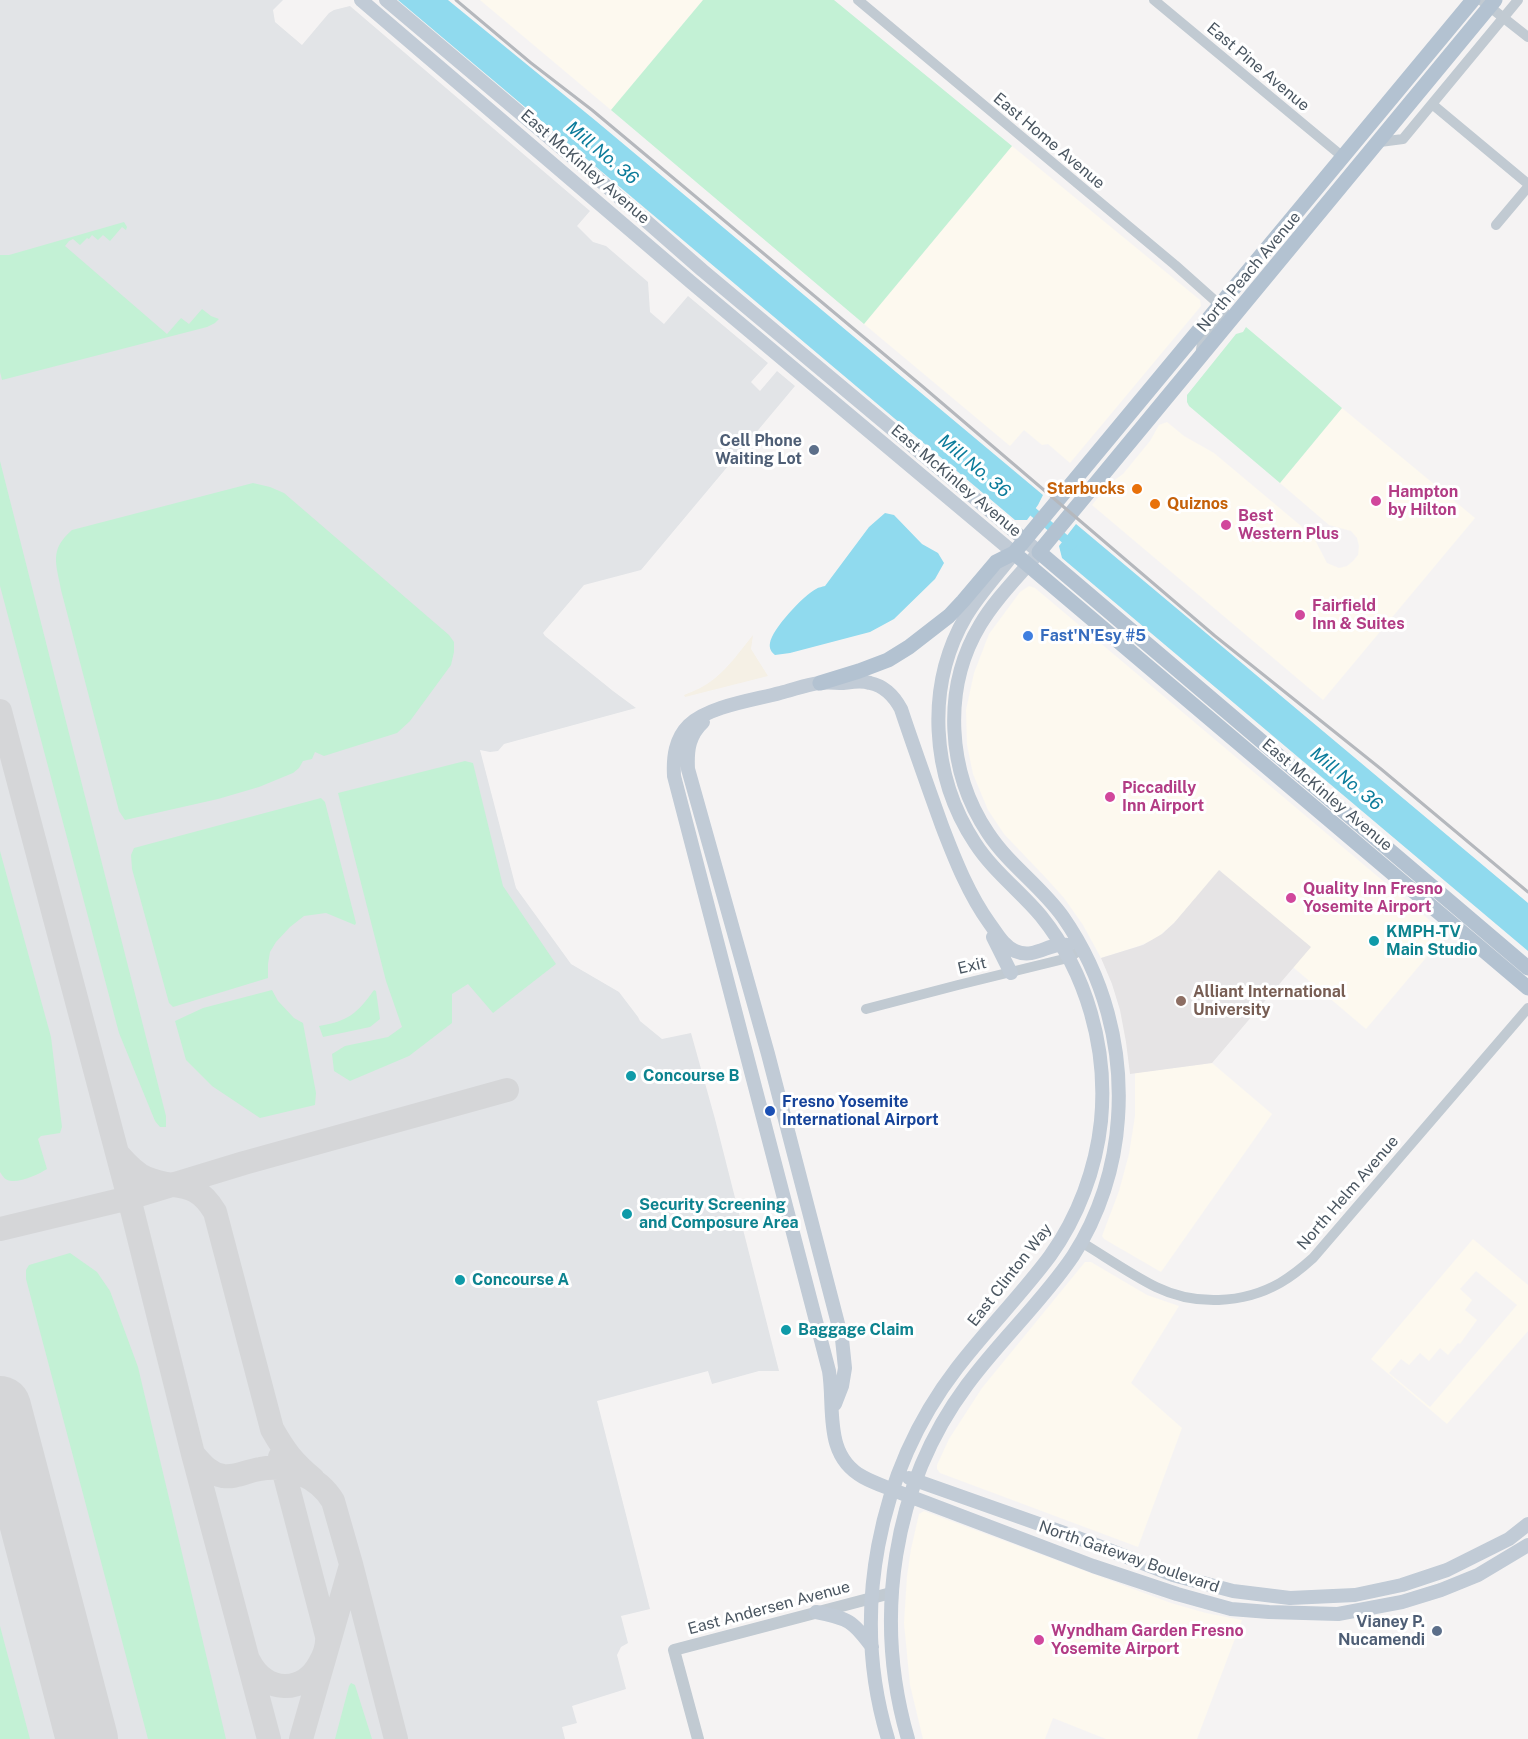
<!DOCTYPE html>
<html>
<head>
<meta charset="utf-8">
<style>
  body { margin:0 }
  canvas { display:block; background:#f5f3f3 }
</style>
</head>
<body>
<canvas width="1528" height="1739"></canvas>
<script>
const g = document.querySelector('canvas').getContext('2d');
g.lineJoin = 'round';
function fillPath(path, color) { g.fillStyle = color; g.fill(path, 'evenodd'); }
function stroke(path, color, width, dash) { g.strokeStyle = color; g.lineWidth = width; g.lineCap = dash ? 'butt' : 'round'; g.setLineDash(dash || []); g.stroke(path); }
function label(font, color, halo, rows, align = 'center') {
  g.font = font + ' "Public Sans",sans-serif'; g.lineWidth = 6; g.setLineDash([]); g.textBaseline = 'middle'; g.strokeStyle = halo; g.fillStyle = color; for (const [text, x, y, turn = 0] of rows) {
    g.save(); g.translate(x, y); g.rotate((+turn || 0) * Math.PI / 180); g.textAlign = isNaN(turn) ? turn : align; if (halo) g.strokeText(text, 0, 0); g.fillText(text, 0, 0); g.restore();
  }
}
const commercial = new Path2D(`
  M480 0H703L611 110Z
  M1012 146 1200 300 1201 306 1070 463 1048 444 1042 445 1024 430 1010 446 864 324Z
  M1342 408 1475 518 1323 700 1092 505 1109 484 1123 474 1150 441 1159 425 1167 422 1184 436 1214 453 1313 536 1327 563 1339 568 1347 566 1353 561 1358 555 1359 546 1357 538 1351 531 1329 525 1280 483Z
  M1029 586 1035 588 1446 934 1366 1029 1294 968 1220 870 1176 921 1157 938 1139 946 1101 958 1083 925 1064 898 1046 878 1004 834 988 810 973 774 967 745 966 710 974 673 989 634 1020 592Z
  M1212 1063 1272 1114 1161 1272 1104 1239 1102 1236 1119 1191 1129 1154 1135 1116V1073Z
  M1473 1239 1528 1285V1331L1447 1424 1371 1359ZM1476 1271 1517 1305 1430 1407 1389 1373 1401 1359 1409 1365 1420 1353 1429 1361 1440 1348 1448 1355 1458 1343 1460 1344 1477 1320 1465 1310 1472 1300 1460 1289Z
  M1085 1262H1091L1147 1295 1179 1306 1131 1383 1182 1428 1138 1547 940 1473 937 1469V1465L949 1439 982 1388Z
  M924 1511 1171 1603 1206 1613 1242 1620 1197 1739H1106L1053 1718 1045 1739H923L910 1685 904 1623 907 1576 911 1549 919 1514Z`);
const education = new Path2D(`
  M1219 870 1311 947 1212 1063 1130 1074 1126 1042 1120 1010 1112 984 1101 958 1143 945 1162 934 1174 923Z`);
const airport = new Path2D(`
  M0 0H283L273 10 275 22 302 45 329 13 334 10 350 6 590 211 577 226 593 242 606 246 648 282 650 312 664 324 688 296 768 363 751 382 760 391 777 371 795 386 641 570 584 585 543 633 545 636 613 691 636 708 504 744 498 751 490 752 480 750 516 888 571 964 619 992 638 1017 640 1021 662 1039 691 1033 715 1119 779 1371H759L712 1384 708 1371 597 1401 650 1609 621 1616 628 1643 621 1647 617 1655 626 1689 572 1706 577 1723 562 1727 565 1739H0Z`);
const green = new Path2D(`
  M703 0H834L1012 146 864 324 611 110Z
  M124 222 127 227 126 230 122 227 110 241 103 235 98 240 92 235 89 239 87 238 80 245 73 239 69 241 65 246 167 334 181 318 189 324 202 309 211 316 219 319 215 323 207 327 2 380 0 372V255H9Z
  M1246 327 1342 408 1280 483 1189 406 1187 402V395L1236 334 1243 332Z
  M0 461 166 1116V1127H160L155 1121 119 1033 0 586Z
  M253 483 270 487 284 493 449 635 454 642V652L451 665 410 721 397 733 324 756 315 752 312 759 303 761 299 768 293 773 259 787 218 799 125 820 119 811 61 590C56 563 49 550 72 530Z
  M465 761 473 763 503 886 556 964 493 1013 468 984 452 994V1023L409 1056 350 1081 334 1071 332 1054 345 1046 388 1037 402 1027 386 981 338 793Z
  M321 798 325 802 356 923 355 925 326 913 304 916 290 927 276 942 270 952 268 964V978L173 1007 169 1003 132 869 131 855 134 848Z
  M0 851 51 1037 62 1127 60 1133 41 1136 38 1139 47 1169C39 1174 22 1182 12 1181 6 1181 3 1177 0 1172Z
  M272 990 278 1001 294 1018 303 1023 316 1093 315 1105 260 1118 212 1086 186 1060 175 1021 203 1008Z
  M374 990 376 991 380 1019 370 1027 323 1037 319 1026C348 1021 357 1014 374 990Z
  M70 1253 97 1272 110 1291 138 1367 226 1739H148L26 1279V1270L29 1265Z
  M0 1626 30 1739H0Z
  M351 1683 355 1685 372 1739H335L349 1686Z`);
const sand = new Path2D(`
  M753 635 751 649 768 676 685 697 684 695C695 691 705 686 714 679 729 667 741 650 753 635Z`);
const water = new Path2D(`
  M398 0H448L596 121 1043 495 1038 505 1027 520H1015Z
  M885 513 894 515 922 544 938 553 944 563 935 579 894 619 870 632 790 653 775 655C771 652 769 648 770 643 772 629 804 595 816 589 819 587 822 587 825 586L869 527Z
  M1076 524 1528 903V951L1062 558 1059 546Z`);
const canal = new Path2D(`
  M1025 505 1072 545`);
const taxiway = new Path2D(`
  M0 711 129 1198 193 1454 269 1739
  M117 1153C125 1162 134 1173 146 1178 176 1191 194 1177 215 1212L272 1429C285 1452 293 1462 313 1479
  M0 1229 129 1198 244 1163 507 1090
  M193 1454C201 1463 209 1474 223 1476 235 1478 247 1471 260 1469 287 1464 318 1476 333 1501L351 1564 396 1739
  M249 1661C265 1693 303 1695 320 1663 325 1654 328 1646 327 1636L280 1457
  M301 1739 351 1565`);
const runway = new Path2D(`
  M0 1407 87 1739`);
const minor = new Path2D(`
  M858 0 1175 265 1221 306 1224 311 1223 315 1202 343 1200 357
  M1154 0 1343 157
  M1481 0 1528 37
  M1432 104 1528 184
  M1380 142 1403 139 1518 0
  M1496 225 1528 187
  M866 1009 958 985 1068 958 1082 949
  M1081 1242C1106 1257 1130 1274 1156 1287 1195 1306 1243 1304 1280 1283 1292 1276 1303 1267 1313 1258L1528 1008`);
const tertiary = new Path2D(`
  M698 1739 674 1650 891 1593`);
const secondary = new Path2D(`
  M361 0 692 283 1014 553C998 574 979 594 966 616 925 686 931 776 975 843 993 871 1020 891 1041 916 1087 973 1108 1049 1101 1121 1096 1169 1078 1217 1050 1256 1021 1295 986 1330 957 1368 877 1472 850 1614 888 1739
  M386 0 597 178 702 270 1039 552C1019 576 996 598 980 625 942 688 947 772 988 833 1009 865 1041 886 1063 917 1104 976 1123 1047 1118 1118 1115 1167 1099 1216 1073 1256 1042 1302 1000 1340 967 1385 892 1486 873 1619 908 1739
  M703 722C689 735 687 750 688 769L768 1054 842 1339 845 1368 842 1386 835 1404
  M993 937 1011 973
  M1068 945C1050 941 1036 960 1015 951 1003 945 998 935 990 924 969 895 955 860 942 826 928 787 914 748 901 709 894 696 885 686 870 683 861 680 852 682 843 683 835 683 828 682 820 683 807 684 793 690 780 693 754 700 709 706 689 725 675 739 673 757 674 776L829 1371C835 1408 823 1455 863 1477 872 1482 883 1486 893 1490L1093 1566 1177 1594 1231 1609 1269 1612 1338 1614 1402 1602 1441 1590 1478 1575 1528 1545
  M909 1478 1073 1536 1173 1575 1233 1591 1290 1598 1355 1595 1402 1585 1447 1570 1509 1539 1528 1524
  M816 1612C848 1618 853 1621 872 1647`);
const primary = new Path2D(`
  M1495 0 1039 552 1528 968
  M1014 553 1528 988
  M820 683 859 671 888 660 909 647 949 616 963 601 996 562 1014 553 1473 0`);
const rail = new Path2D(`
  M456 0 531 63 592 110 922 386 1215 636 1381 769 1528 892`);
const markers = [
  [814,450,6,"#5c6f8a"],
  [1137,489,6,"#e8710a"],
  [1376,501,6,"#d1479c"],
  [1155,504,6,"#e8710a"],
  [1226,525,6,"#d1479c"],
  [1300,615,6,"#d1479c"],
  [1028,636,6,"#3f7fe0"],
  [1110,797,6,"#d1479c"],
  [1291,898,6,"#d1479c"],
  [1374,941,6,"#0f9aa8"],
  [1181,1001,6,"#8d6e63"],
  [631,1076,6,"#0f9aa8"],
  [770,1111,6,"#1a4fb4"],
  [627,1214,6,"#0f9aa8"],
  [460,1280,6,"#0f9aa8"],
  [786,1330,6,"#0f9aa8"],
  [1437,1631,6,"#5c6f8a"],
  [1039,1640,6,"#d1479c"]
];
const streetNames = [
  ["East Pine Avenue",1258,67,40],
  ["East Home Avenue",1049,141,40],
  ["East McKinley Avenue",585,167,41],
  ["North Peach Avenue",1249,272,-50],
  ["East McKinley Avenue",956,481,40],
  ["East McKinley Avenue",1327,795,40],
  ["Exit",972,966,-13],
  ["North Helm Avenue",1348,1193,-49],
  ["East Clinton Way",1010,1275,-52],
  ["North Gateway Boulevard",1129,1557,19],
  ["East Andersen Avenue",769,1608,-15]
];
const serviceNames = [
  ["Cell Phone",802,441],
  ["Waiting Lot",802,459],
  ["Vianey P.",1425,1622],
  ["Nucamendi",1425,1640]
];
const foodNames = [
  ["Starbucks",1125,489],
  ["Quiznos",1167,504,"left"]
];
const hotelNames = [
  ["Hampton",1388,492],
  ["by Hilton",1388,510],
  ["Best",1238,516],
  ["Western Plus",1238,534],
  ["Fairfield",1312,606],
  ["Inn & Suites",1312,624],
  ["Piccadilly",1122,788],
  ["Inn Airport",1122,806],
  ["Quality Inn Fresno",1303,889],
  ["Yosemite Airport",1303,907],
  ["Wyndham Garden Fresno",1051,1631],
  ["Yosemite Airport",1051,1649]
];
const shopNames = [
  ["Fast'N'Esy #5",1040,636]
];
const cultureNames = [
  ["KMPH-TV",1386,932],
  ["Main Studio",1386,950],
  ["Concourse B",643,1076],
  ["Security Screening",639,1205],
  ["and Composure Area",639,1223],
  ["Concourse A",472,1280],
  ["Baggage Claim",798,1330]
];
const educationNames = [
  ["Alliant International",1193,992],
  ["University",1193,1010]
];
const transitNames = [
  ["Fresno Yosemite",782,1102],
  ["International Airport",782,1120]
];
const waterNames = [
  ["Mill No. 36",602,153,40],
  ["Mill No. 36",974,466,40],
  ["Mill No. 36",1346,779,40]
];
fillPath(commercial, '#fdf9ef');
fillPath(education, '#e6e4e5');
fillPath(airport, '#e2e4e7');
fillPath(green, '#c3f1d5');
fillPath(sand, '#f5f0e5');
fillPath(water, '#90daee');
stroke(canal, '#90daee', 9);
stroke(taxiway, '#d5d6d8', 24);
stroke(runway, '#d5d6d8', 62);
stroke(minor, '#c1cad2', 10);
stroke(tertiary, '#c1cad2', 12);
stroke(secondary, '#c1cbd6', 14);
stroke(primary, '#b3c2d1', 15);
stroke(rail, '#b5b8bd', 3);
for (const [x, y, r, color] of markers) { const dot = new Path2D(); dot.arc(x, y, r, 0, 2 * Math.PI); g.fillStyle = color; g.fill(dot); stroke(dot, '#fff', 2); }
label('16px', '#4a5661', '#fff', streetNames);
label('bold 16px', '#4e5e75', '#fff', serviceNames, 'right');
label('bold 16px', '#c56008', '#fff', foodNames, 'right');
label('bold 16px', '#b23c85', '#fff', hotelNames, 'left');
label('bold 16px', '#366cbe', '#fff', shopNames, 'left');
label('bold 16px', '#0d838f', '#fff', cultureNames, 'left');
label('bold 16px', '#785e54', '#fff', educationNames, 'left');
label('bold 16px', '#164399', '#fff', transitNames, 'left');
label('italic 18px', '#0c7c9b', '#fff', waterNames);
</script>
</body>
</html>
